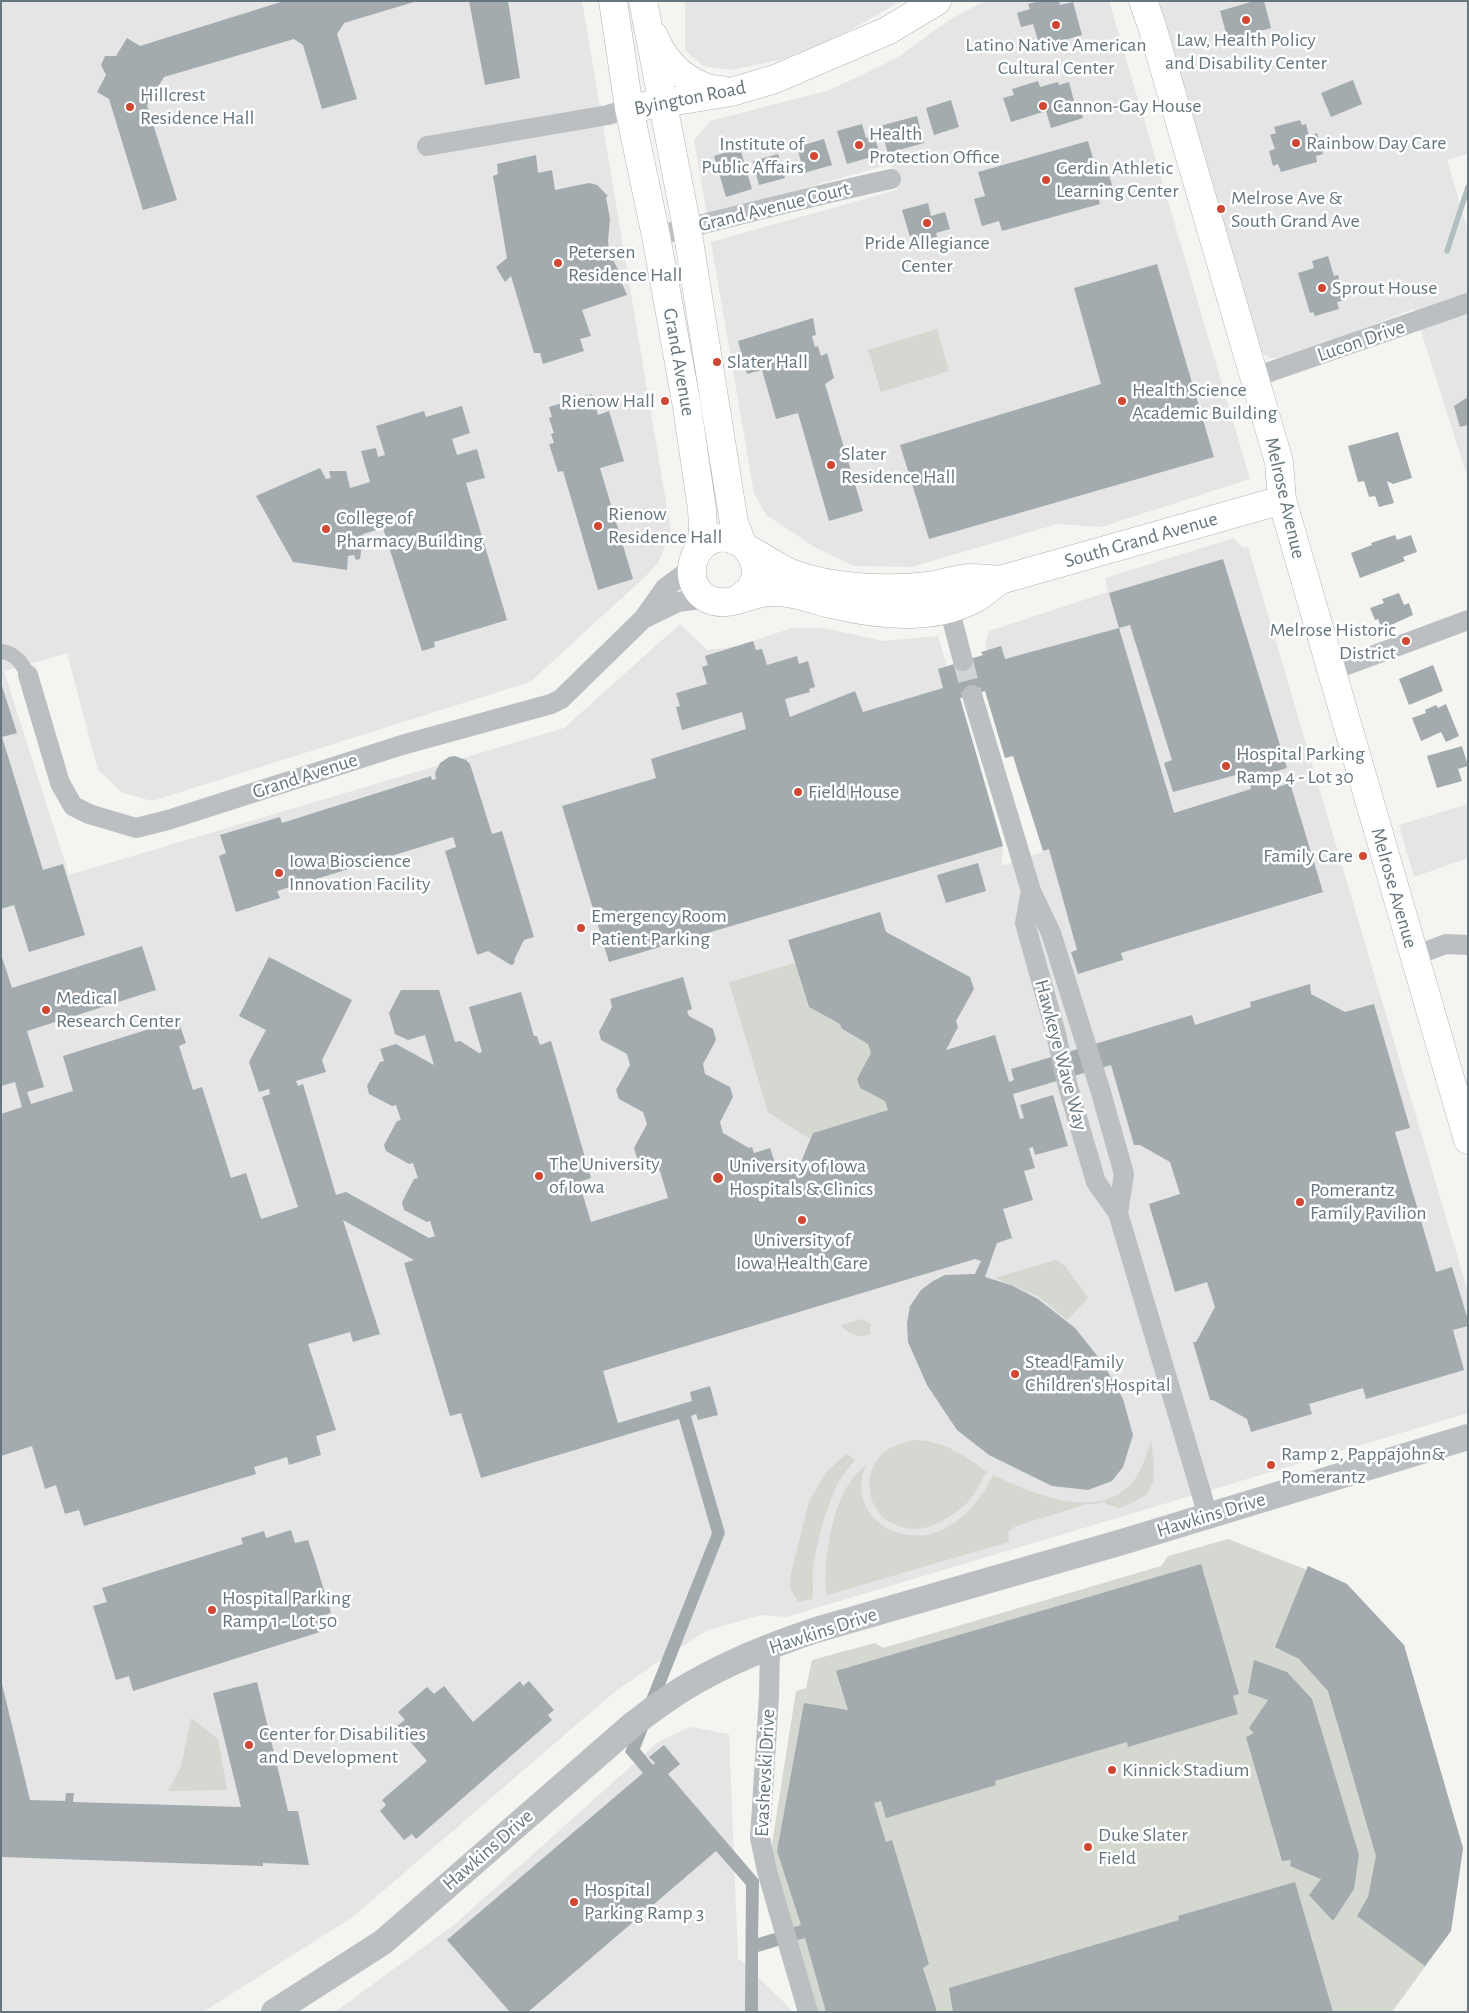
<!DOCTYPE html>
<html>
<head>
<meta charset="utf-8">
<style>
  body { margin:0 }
  #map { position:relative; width:1469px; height:2013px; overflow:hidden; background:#f4f4f1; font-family:"Alegreya Sans",sans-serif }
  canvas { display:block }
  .frame { position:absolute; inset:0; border:2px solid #66767f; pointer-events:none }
</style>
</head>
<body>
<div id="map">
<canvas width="1469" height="2013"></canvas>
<div class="frame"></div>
</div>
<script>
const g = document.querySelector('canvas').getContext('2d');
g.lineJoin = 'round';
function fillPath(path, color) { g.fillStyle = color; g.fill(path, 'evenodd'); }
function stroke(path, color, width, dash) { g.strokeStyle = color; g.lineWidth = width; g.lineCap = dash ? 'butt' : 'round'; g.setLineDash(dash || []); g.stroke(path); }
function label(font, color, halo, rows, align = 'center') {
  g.font = font + ' "Alegreya Sans",sans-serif'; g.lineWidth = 5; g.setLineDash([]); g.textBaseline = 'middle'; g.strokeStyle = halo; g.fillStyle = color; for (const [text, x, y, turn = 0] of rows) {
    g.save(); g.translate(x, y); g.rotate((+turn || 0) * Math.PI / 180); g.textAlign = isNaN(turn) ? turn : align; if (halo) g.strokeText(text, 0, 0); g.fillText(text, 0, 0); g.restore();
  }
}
const built = new Path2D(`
  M1 1H582L671 532 658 563 647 575 530 682 152 801 123 793 98 770 67 653 4 671 69 875 564 728 680 624 707 650 738 646 792 628H823L884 641 938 636 1003 851 1001 866 1045 851 985 645 989 631 1108 592 1105 578 1234 538 1243 548 1248 547 1468 1292V1413L786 1617 761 1615 708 1630 653 1665 612 1694 354 1916 203 2012H1Z
  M685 1H901L847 32 788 58 732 70 703 66 685 50Z
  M985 1H1109L1250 479 1101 527 1057 524 912 567 854 566 818 549 766 515 754 493 711 242 897 190 891 164 707 215 694 140 710 121 830 90 895 59 949 20Z
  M1159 1H1468V154L1447 160 1468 231V479L1414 309 1318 346 1280 358H1270L1261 352Z
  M1468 804V858L1414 877 1399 825Z
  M690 1727 729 1734 738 1958 788 2006 791 2012H335L455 1924 658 1742Z`);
const green = new Path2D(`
  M937 329 949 371 881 392 868 350Z
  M795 963 809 1007 840 1024 842 1030 868 1044 871 1053 857 1079 860 1088 885 1101 888 1110 813 1133 810 1139 768 1112 729 982Z
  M1056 1260 1065 1266 1088 1298 1067 1320 1038 1296 995 1278Z
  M862 1319 871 1324 870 1334C860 1339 850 1334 842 1327V1325Z
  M913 1440C945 1441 962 1454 987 1472 981 1481 976 1492 969 1501 959 1511 944 1521 931 1526 904 1535 874 1521 870 1492 868 1478 872 1464 882 1454 890 1446 903 1443 913 1440Z
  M1151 1440 1154 1465 1153 1482 1147 1494 1132 1503 1119 1508 1106 1504 1105 1501 1096 1504H1087L1016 1526 1008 1532 1009 1542 827 1595C822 1570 831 1517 843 1494 849 1482 858 1472 867 1463 865 1468 863 1473 862 1478 855 1519 898 1544 934 1533 960 1524 982 1500 993 1475 1033 1493 1100 1525 1135 1479 1143 1468 1147 1453 1151 1440Z
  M847 1454 855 1460C849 1468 841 1476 837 1485 825 1510 817 1541 813 1568 812 1578 814 1588 812 1599L798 1602 790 1588 791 1573 809 1501 828 1470Z
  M1228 1539 1307 1570 1404 1645 1463 1848 1451 1931 1392 2012H818L771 1850 796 1691 806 1688 812 1660 875 1643 883 1648 1161 1566 1168 1556Z
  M191 1718 218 1739 227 1790 168 1791 181 1767Z`);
const stream = new Path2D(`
  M1447 251 1468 187`);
const building = new Path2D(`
  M284 1 414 2 344 23 337 34 357 99 322 109 303 45 294 39 164 77 147 105 177 200 143 210 109 99 97 92 106 75 101 65 105 56H116L127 38 140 46Z
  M469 1H508L520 78 485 85Z
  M1040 1H1059L1060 5 1073 2 1082 35 1040 47 1033 24 1021 27 1017 13 1030 9 1028 4Z
  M1254 1H1264L1271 28 1228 40 1220 11Z
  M1353 80 1362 104 1331 117 1321 93Z
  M1038 81 1040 87 1058 82 1059 85 1069 82 1074 101 1078 100 1083 118 1051 128 1046 111 1011 122 1003 98 1014 95 1012 89Z
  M951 100 959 127 934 135 926 108Z
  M917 116 924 143 888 153 880 126Z
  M1300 120 1302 125 1306 124 1309 136 1317 133 1323 154 1316 156 1317 162 1281 172 1278 164 1273 166 1269 151 1275 149 1270 135 1276 133 1274 127Z
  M862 124 866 138 874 136 879 151 870 153 871 157 847 164 837 131Z
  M824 139 832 165 804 173 797 147Z
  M1088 141 1095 165 1105 162 1113 188 1097 193 1100 204 1002 231 999 221 982 226 974 199 985 196 978 172Z
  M740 148 752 189 726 197 714 156Z
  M778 154 785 178 759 185 753 161Z
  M536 155 538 173 552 170 555 190 589 183 597 185 608 196 606 197 610 219 608 241 609 249 613 257 612 258 624 281 622 283 627 295 582 310 591 336 580 339 584 351 543 364 540 353H534L511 276 505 282 496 267 507 258 493 176 498 174 497 164Z
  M928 203 931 216 945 212 950 229 936 233 937 237 915 244 913 236 910 237 902 210Z
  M1328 256 1334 276 1338 275 1345 300 1337 302 1339 309 1315 316 1313 312 1310 313 1298 273 1314 268 1312 261Z
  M1157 264 1214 457 929 539 900 445 1101 384 1074 288Z
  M813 318 816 335 812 336 815 347 818 346 821 356 827 353 834 378 825 384 863 511 829 521 798 413 776 419 762 370 747 374 738 341Z
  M592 394 598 415 609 411 624 461 600 468 633 579 598 590 563 471 558 472 549 444 554 443 551 434 554 433 549 418 552 417 549 407Z
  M1468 397V425L1460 427 1454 406Z
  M462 406 470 433 452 439 457 455 477 449 485 478 466 483 507 620 434 642 435 647 422 651 383 528 363 534 360 559 356 560 354 555 348 556 347 570 293 562 256 496 320 468 326 479 331 478 329 471H346L350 488 370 482 361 451 376 448 378 457 385 455 376 426 424 411 426 417Z
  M1398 432 1412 478 1393 484 1387 481 1394 503 1379 507 1375 496 1369 497 1364 481 1358 482 1348 446Z
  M1395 535 1397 540 1411 535 1417 552 1403 557 1405 561 1360 578 1351 553 1372 545 1371 543Z
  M1223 559 1287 768 1274 772 1278 787 1290 783 1323 892 1121 953 1123 960 1078 974 1071 952 1077 950 1049 849 1043 851 1013 756 1005 758 985 691 960 698 1003 846 609 962 562 806 656 778 651 759 746 729 742 712 682 730 676 707 680 706 676 693 707 684 702 667 708 665 705 656 753 641 756 650 762 649 767 665 797 656 799 664 808 661 815 687 809 689 810 692 785 699 790 717 855 691 863 712 943 688 938 669 983 655 981 652 1001 646 1005 659 1119 628 1174 813 1251 789 1247 772 1173 792 1164 763 1172 760 1130 625 1119 628 1109 593Z
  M1399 593 1404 605 1409 603 1413 615 1382 629 1378 619 1375 620 1370 608 1384 603 1382 599Z
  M1433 665 1443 691 1409 705 1399 679Z
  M1 683 17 733 2 737 43 870 63 864 85 935 29 952 14 905 1 909Z
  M1446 704 1459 736 1446 742 1441 732 1421 741 1412 718 1426 713 1425 710 1436 705 1438 708Z
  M1462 746 1468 766 1458 769 1462 781 1437 788 1427 756Z
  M455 756 466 760 470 764 492 834 502 831 534 937 524 940 515 958 514 964 511 965 488 951 477 955 445 851 456 847 453 837 277 891 280 898 236 912 219 856 226 853 220 835 280 817 282 823 431 776 432 780 436 779 435 773 440 763 449 757Z
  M978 863 986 891 946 903 937 875Z
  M880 912 886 932 970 977 974 989 956 1021 958 1027 946 1050 995 1035 1009 1082 1014 1080 1011 1069 1192 1015 1195 1025 1251 1007 1250 1002 1310 984 1311 994 1345 1012 1374 1004 1410 1128 1395 1132 1436 1272 1452 1267 1468 1320V1326L1453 1330 1464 1370 1366 1399 1363 1388 1309 1404 1312 1414 1251 1432 1247 1419 1213 1400H1210L1193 1342H1196L1215 1307 1207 1282 1175 1292 1149 1204 1180 1194 1170 1162 1140 1145H1134L1111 1065 1013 1094 1020 1119 1024 1118 1020 1105 1053 1095 1068 1146 1035 1155 1033 1147 1029 1148 1035 1168 1024 1171 1033 1200 1003 1209 1012 1238 997 1243 985 1277 1011 1285 1038 1299 1075 1328 1103 1363 1123 1399 1133 1435 1123 1467 1112 1481 1088 1490 1052 1486 989 1455 957 1430 927 1385 908 1342 907 1323 910 1306 921 1290 933 1281 945 1275 975 1274 981 1261 975 1259 603 1371 618 1423 692 1401 690 1392 710 1386 718 1415 698 1420 696 1414 691 1416 725 1533 640 1749 653 1765 655 1763 649 1757 664 1745 680 1764 668 1774 759 1880 758 1938 801 1925 777 1851 804 1703 848 1710 836 1671 1201 1564 1239 1694 1233 1696 1238 1714 1128 1747 1127 1742 995 1781 996 1785 886 1818 881 1801 874 1803 886 1842 892 1840 929 1964 923 1968 937 2012H826L805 1938 758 1952V2012H745L746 1885 716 1851 528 2012H510L447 1940 643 1773 625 1752 712 1533 679 1419 481 1478 461 1413 450 1416 404 1263 414 1260 343 1220 380 1334 353 1342 350 1332 308 1344 336 1430 316 1436 321 1455 289 1465 287 1457 254 1467 256 1474 84 1526 79 1510 65 1514 56 1485 45 1489 32 1446 1 1456V1114L22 1107 15 1082 1 1086V954L12 988 142 946 156 990 27 1031 44 1087 27 1092 31 1104 73 1091 63 1056 178 1020 186 1043 179 1046 193 1090 202 1087 231 1178 246 1173 261 1219 298 1207 262 1097 270 1094 269 1089 259 1092 249 1062 266 1030 239 1016 269 957 352 1000 322 1060 326 1072 296 1081 298 1086 303 1084 336 1195 346 1192 429 1238 435 1236 430 1221 427 1222 404 1210 402 1202 414 1179 418 1178 413 1163 409 1164 386 1151 384 1145 397 1121 401 1120 396 1105 392 1106 369 1094 367 1086 380 1062 384 1061 380 1049 396 1044 434 1065 425 1035 408 1040 395 1034 389 1013 401 990H439L455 1042 460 1041 479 1053 482 1052 469 1007 521 992 534 1036H537L540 1045 551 1041 591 1178 579 1182 591 1222 668 1198 660 1171 637 1158 634 1148 647 1124 643 1112 619 1099 616 1090 630 1065 627 1054 601 1040 599 1032 612 1007 610 999 683 977 692 1009 687 1011 689 1016 713 1029 716 1040 703 1064 705 1074 730 1087 733 1097 720 1122 723 1133 749 1148 752 1147 754 1153 770 1148 777 1169 801 1162 813 1133 888 1110 885 1101 860 1088 857 1079 871 1053 868 1044 842 1029 840 1024 809 1007 788 940Z
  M291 1530 295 1543 308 1540 315 1561 331 1613 319 1617 323 1631 133 1691 129 1676 116 1680 93 1606 107 1602 102 1588 243 1544 241 1538 264 1531 266 1538Z
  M1308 1566 1347 1584 1404 1645 1463 1848 1451 1931 1425 1966 1357 1916 1368 1897 1376 1856 1328 1691 1299 1659 1275 1647Z
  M1254 1660 1287 1672 1312 1699 1359 1855 1354 1889 1333 1921 1309 1895 1321 1879 1290 1866 1291 1860 1282 1861 1246 1737 1254 1733 1249 1728 1268 1700 1248 1693Z
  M1 1680 30 1800 65 1801 66 1793H74L73 1802 241 1807 213 1693 257 1682 288 1811H298L309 1865 263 1863V1866L1 1857Z
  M520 1681 523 1686 529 1681 554 1710 548 1715 552 1720 416 1839 412 1834 404 1840 380 1811 386 1805 382 1800 427 1761 397 1726 405 1720 398 1712 427 1687 434 1694 444 1686 473 1722Z
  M1295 1882 1333 2012H953L949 1988 1179 1920 1178 1916Z`);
const minorTunnel = new Path2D(`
  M963 661 972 695`);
const pedestrian = new Path2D(`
  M1 651C16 654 21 662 28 675`);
const minor = new Path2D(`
  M427 146 608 115 629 108
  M656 236C734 216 813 196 891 179
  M1255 377 1468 303
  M949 608 963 661
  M645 618 678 602 708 598
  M1331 671 1468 620
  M28 675 60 783 73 806 89 814 136 828 168 820 402 745 551 704 561 699 643 619 665 588 692 568
  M972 695 1031 891 1051 933 1100 1089 1124 1174 1118 1213
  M1031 891 1025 923 1055 1030 1068 1087 1096 1182 1118 1213 1208 1516
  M1414 956 1446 944 1468 945
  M770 1647 769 1696 760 1838 767 1871 808 2012`);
const tertiary = new Path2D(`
  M274 2012 383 1942 632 1725C652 1710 671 1695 693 1683 731 1661 774 1644 816 1630L1122 1542 1468 1437`);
const secondary = new Path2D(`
  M613 1 629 108 656 236 687 407 702 509 703 529 701 547
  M643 1 687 228 734 523 742 543
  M1143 1 1151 23 1279 462 1282 500 1468 1140
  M654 36C662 58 680 77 702 86 708 89 717 89 725 91
  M645 106 731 92 775 79 887 31 937 1
  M749 550C764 557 777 568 793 574 831 588 888 591 928 586 942 584 956 579 970 578 980 578 990 579 1000 580L1282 500
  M739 599C743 595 749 592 752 586 766 560 739 529 711 540 688 550 684 587 708 599 729 609 750 592 771 592 791 591 812 599 831 604 877 615 932 622 976 598 984 593 992 586 1000 580`);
const markers = [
  [1246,20,5,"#d04734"],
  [1056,25,5,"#d04734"],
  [1043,106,5,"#d04734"],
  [130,107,5,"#d04734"],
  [1296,143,5,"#d04734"],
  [859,145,5,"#d04734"],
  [814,156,5,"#d04734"],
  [1046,180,5,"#d04734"],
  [1221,209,5,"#d04734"],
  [927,223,5,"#d04734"],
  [558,263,5,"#d04734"],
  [1322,288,5,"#d04734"],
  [717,362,5,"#d04734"],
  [665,401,5,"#d04734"],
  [1122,401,5,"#d04734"],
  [831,465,5,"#d04734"],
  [598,526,5,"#d04734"],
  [326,529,5,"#d04734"],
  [1406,641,5,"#d04734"],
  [1226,766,5,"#d04734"],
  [798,792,5,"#d04734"],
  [1363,856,5,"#d04734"],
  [279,873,5,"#d04734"],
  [581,928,5,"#d04734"],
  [46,1010,5,"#d04734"],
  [539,1176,5,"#d04734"],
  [718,1178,6,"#d04734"],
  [1300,1202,5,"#d04734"],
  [802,1220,5,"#d04734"],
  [1015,1374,5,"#d04734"],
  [1271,1465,5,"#d04734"],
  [212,1610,5,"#d04734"],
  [249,1745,5,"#d04734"],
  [1112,1770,5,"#d04734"],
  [1088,1847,5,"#d04734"],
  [574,1902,5,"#d04734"]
];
const poiNames = [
  ["Law, Health Policy",1246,40,"center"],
  ["and Disability Center",1246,63,"center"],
  ["Latino Native American",1056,45,"center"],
  ["Cultural Center",1056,68,"center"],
  ["Hillcrest",140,95],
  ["Residence Hall",140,118],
  ["Cannon-Gay House",1053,106],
  ["Health",869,134],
  ["Protection Office",869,157],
  ["Rainbow Day Care",1306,143],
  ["Institute of",804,144,"right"],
  ["Public Affairs",804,167,"right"],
  ["Gerdin Athletic",1056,168],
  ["Learning Center",1056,191],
  ["Melrose Ave &",1231,198],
  ["South Grand Ave",1231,221],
  ["Pride Allegiance",927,243,"center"],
  ["Center",927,266,"center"],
  ["Petersen",568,252],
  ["Residence Hall",568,275],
  ["Sprout House",1332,288],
  ["Slater Hall",727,362],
  ["Health Science",1132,390],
  ["Academic Building",1132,413],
  ["Rienow Hall",655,401,"right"],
  ["Slater",841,454],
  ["Residence Hall",841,477],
  ["Rienow",608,514],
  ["Residence Hall",608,537],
  ["College of",336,518],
  ["Pharmacy Building",336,541],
  ["Melrose Historic",1396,630,"right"],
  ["District",1396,653,"right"],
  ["Hospital Parking",1236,754],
  ["Ramp 4 - Lot 30",1236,777],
  ["Field House",808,792],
  ["Family Care",1353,856,"right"],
  ["Iowa Bioscience",289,861],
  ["Innovation Facility",289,884],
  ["Emergency Room",591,916],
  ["Patient Parking",591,939],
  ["Medical",56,998],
  ["Research Center",56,1021],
  ["The University",549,1164],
  ["of Iowa",549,1187],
  ["University of Iowa",729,1166],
  ["Hospitals & Clinics",729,1189],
  ["Pomerantz",1310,1190],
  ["Family Pavilion",1310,1213],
  ["University of",802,1240,"center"],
  ["Iowa Health Care",802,1263,"center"],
  ["Stead Family",1025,1362],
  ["Children's Hospital",1025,1385],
  ["Ramp 2, Pappajohn&",1281,1454],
  ["Pomerantz",1281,1477],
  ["Hospital Parking",222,1598],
  ["Ramp 1 - Lot 50",222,1621],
  ["Center for Disabilities",259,1734],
  ["and Development",259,1757],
  ["Kinnick Stadium",1122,1770],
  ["Duke Slater",1098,1835],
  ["Field",1098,1858],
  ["Hospital",584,1890],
  ["Parking Ramp 3",584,1913]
];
const streetNames = [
  ["Byington Road",690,98,-11],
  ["Grand Avenue Court",774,207,-14],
  ["Lucon Drive",1361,341,-19],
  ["Grand Avenue",679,362,80],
  ["Melrose Avenue",1285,498,77],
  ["South Grand Avenue",1141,540,-16],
  ["Grand Avenue",305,776,-18],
  ["Melrose Avenue",1394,888,74],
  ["Hawkeye Wave Way",1061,1055,75],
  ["Hawkins Drive",1211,1515,-17],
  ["Hawkins Drive",823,1631,-18],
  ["Evashevski Drive",765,1773,-87],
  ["Hawkins Drive",488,1850,-41]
];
fillPath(built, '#e4e5e4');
fillPath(green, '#d4d8d0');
stroke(stream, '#b1bfc1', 5.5);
fillPath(building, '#a3abaf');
stroke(minorTunnel, '#d0d4d4', 20, [20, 10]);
stroke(secondary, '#aeb3b7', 29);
stroke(pedestrian, '#bbbfc2', 15);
stroke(minor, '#bbbfc2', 20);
stroke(tertiary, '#bbbfc2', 26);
stroke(secondary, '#fff', 28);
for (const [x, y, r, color] of markers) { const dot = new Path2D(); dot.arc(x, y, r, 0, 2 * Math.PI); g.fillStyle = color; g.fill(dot); stroke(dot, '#fff', 2); }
label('20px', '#66767f', '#fff', poiNames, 'left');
label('20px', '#66767f', '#fff', streetNames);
</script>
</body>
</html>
